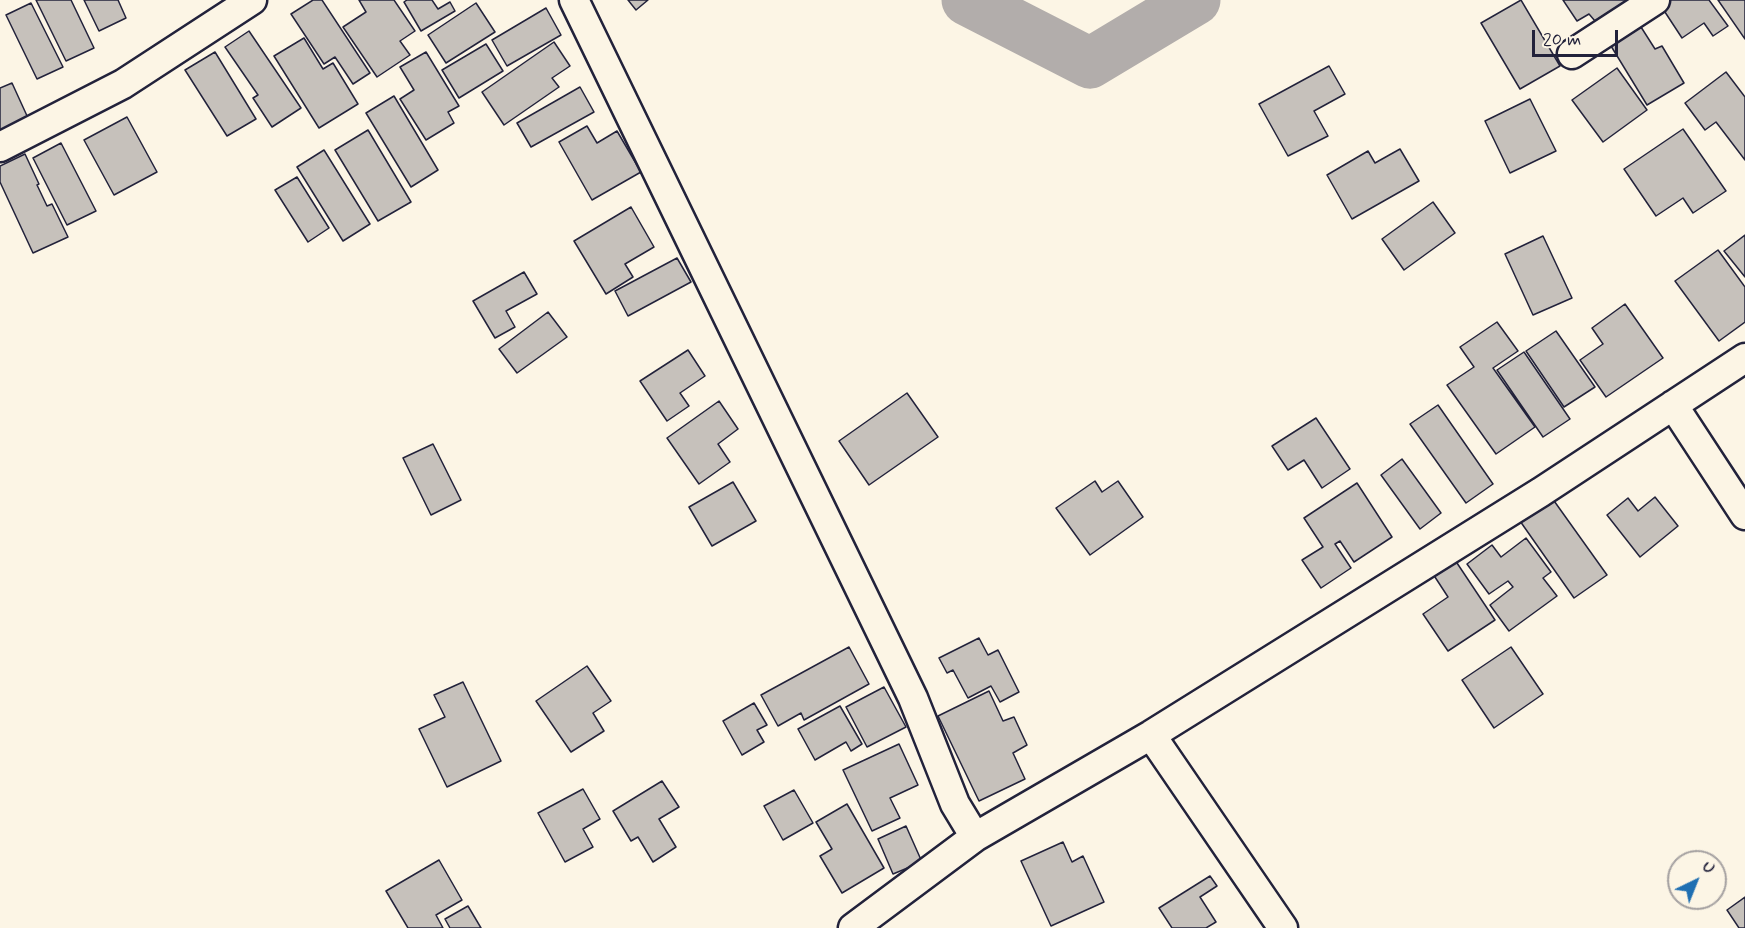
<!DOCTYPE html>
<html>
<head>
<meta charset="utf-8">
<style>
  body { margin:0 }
  #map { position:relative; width:1745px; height:928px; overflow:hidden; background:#fcf5e5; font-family:Mynerve,sans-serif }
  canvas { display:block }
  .north { position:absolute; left:1667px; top:850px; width:60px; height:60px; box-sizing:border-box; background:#fcf5e5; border:2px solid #a5a1a1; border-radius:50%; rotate:43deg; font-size:16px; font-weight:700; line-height:24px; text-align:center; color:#22223b }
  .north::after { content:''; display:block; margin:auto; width:21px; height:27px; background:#1f6fb2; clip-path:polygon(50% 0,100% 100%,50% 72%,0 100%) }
  .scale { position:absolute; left:1532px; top:30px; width:86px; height:27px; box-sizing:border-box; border:3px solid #22223b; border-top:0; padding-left:8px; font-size:18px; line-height:21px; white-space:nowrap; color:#22223b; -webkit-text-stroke:4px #fcf5e5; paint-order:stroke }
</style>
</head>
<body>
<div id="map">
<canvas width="1745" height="928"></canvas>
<div class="north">U</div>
<div class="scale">20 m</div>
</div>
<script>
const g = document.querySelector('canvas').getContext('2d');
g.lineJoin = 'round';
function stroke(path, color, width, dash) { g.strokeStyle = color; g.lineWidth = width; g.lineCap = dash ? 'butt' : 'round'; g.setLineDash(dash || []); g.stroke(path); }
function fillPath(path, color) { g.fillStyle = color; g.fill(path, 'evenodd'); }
const river = new Path2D(`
  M967 0 1090 63 1195 0`);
const building = new Path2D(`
  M36 0H71L94 48 66 61Z
  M84 0H118L126 18 99 31Z
  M313 0H322L370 73 353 84 335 57 324 64 291 14Z
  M359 0H394L415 31 400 41 410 55 377 77 343 27 366 12Z
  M407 0H432L438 9 450 2 455 11 421 31 404 2Z
  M628 0H648L636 10Z
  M1521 0 1560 66 1520 89 1481 23Z
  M1563 0H1628L1595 21 1589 14 1577 21Z
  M1670 0H1709L1728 26 1713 36 1704 23 1682 38 1661 6Z
  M1718 0H1745V39Z
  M31 3 63 67 37 79 6 15Z
  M476 3 495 32 446 63 428 35Z
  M546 8 561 35 507 66 492 40Z
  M1641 27 1655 49 1662 46 1684 83 1647 105 1611 46Z
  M249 31 301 108 272 127 253 98 258 95 225 47Z
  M304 38 323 69 333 63 358 104 319 128 274 56Z
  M554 42 570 66 552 78 559 87 504 125 482 92Z
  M486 44 503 71 459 98 442 70Z
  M215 52 256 119 227 136 185 70Z
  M426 52 459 106 448 112 454 123 426 140 400 99 414 90 400 67Z
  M1329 66 1345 94 1314 111 1328 136 1288 156 1259 104Z
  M1617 68 1647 110 1603 142 1572 100Z
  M1726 72 1745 97V160L1716 122 1705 130 1685 103Z
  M12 83 28 118 0 131V88Z
  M580 87 594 112 531 147 517 123Z
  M394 96 438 170 411 187 366 113Z
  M1530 99 1556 151 1510 173 1485 121Z
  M127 117 157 172 114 195 84 140Z
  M587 126 597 143 617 131 641 172 592 200 559 142Z
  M1683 129 1726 191 1693 213 1683 198 1656 216 1624 169Z
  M368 130 411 202 378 221 335 150Z
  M61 143 96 211 67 225 33 158Z
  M1400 149 1419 181 1352 219 1327 175 1368 151 1375 163Z
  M324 150 370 224 343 241 297 167Z
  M25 154 39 184 37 185 47 206 52 204 68 237 33 253 0 182V166Z
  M297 177 329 228 308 242 275 190Z
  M1433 202 1455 233 1404 270 1382 239Z
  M631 207 654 247 625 264 633 277 606 294 574 241Z
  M1745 235V277L1724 251Z
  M1543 236 1572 298 1533 315 1505 254Z
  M1718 250 1745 287V322L1719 341 1675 281Z
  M677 258 691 282 628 316 615 291Z
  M524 272 537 294 506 311 515 327 495 338 473 301Z
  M1625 304 1663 358 1606 397 1580 360 1603 344 1592 328Z
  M548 312 567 337 517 373 499 349Z
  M1497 322 1518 351 1493 368 1535 427 1496 454 1447 385 1474 367 1460 347Z
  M1556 331 1595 387 1564 407 1526 351Z
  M688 350 705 376 680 393 689 406 667 421 640 381Z
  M1524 352 1570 419 1543 437 1497 370Z
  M907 393 938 437 869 485 839 441Z
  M719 401 738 429 718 444 730 462 699 484 667 438Z
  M1438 405 1493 484 1466 503 1410 424Z
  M1316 418 1350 469 1322 488 1304 460 1288 470 1272 446Z
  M433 444 461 500 431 515 403 458Z
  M1402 459 1441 513 1420 529 1381 475Z
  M1095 481 1102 492 1118 481 1143 517 1090 555 1056 508Z
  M733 482 756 521 712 546 689 507Z
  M1357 483 1392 537 1354 562 1340 541 1335 544 1351 568 1321 588 1302 560 1323 547 1304 518Z
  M1655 497 1678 526 1640 557 1607 515 1628 498 1638 511Z
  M1552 498 1607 575 1574 598 1520 521Z
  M1526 538 1551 572 1543 578 1557 596 1509 631 1490 605 1513 587 1508 581 1489 594 1467 564 1492 545 1501 557Z
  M1455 560 1495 620 1448 651 1423 614 1448 597 1433 574Z
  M979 638 988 655 998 650 1019 692 1000 702 991 686 968 698 953 670 947 673 939 658Z
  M849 647 869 684 804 720 801 713 778 726 761 695Z
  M1511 647 1543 694 1494 728 1462 680Z
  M587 666 611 701 593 713 604 731 571 752 536 701Z
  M463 682 501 761 447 787 419 729 445 717 434 695Z
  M884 687 906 727 867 747 846 707Z
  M989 691 1003 721 1014 717 1027 745 1013 753 1025 779 979 801 938 716Z
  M754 703 767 725 757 730 764 742 742 755 723 721Z
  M840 706 862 744 851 751 846 742 815 760 798 729Z
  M899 744 918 785 890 798 900 818 872 831 843 770Z
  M662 781 679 807 659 819 676 847 653 862 638 837 631 841 613 811Z
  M583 789 600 819 583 829 593 847 565 862 538 813Z
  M794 790 813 823 783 840 764 806Z
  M847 804 884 868 842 893 820 856 832 849 816 822Z
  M906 826 922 862 893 874 878 839Z
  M1063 842 1072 862 1083 856 1104 902 1051 926 1021 861Z
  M439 860 462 900 436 915 443 928H408L386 891Z
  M1210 876 1217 886 1200 897 1216 922 1206 928H1172L1159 908Z
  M1745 897V928H1739L1727 910Z
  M468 906 481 928H450L445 919Z`);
const minor = new Path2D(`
  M574 0 913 698 955 804 975 837 1151 735 1541 492 1745 358
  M1572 54 1655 0
  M0 147 123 84 252 0
  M1673 405 1745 515
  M1151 735 1283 928
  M853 928 975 837`);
stroke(river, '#b2adab', 51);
fillPath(building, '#c6c1bb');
stroke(building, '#22223b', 1.5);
stroke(minor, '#22223b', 33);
stroke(minor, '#fcf5e5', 28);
</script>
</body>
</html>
